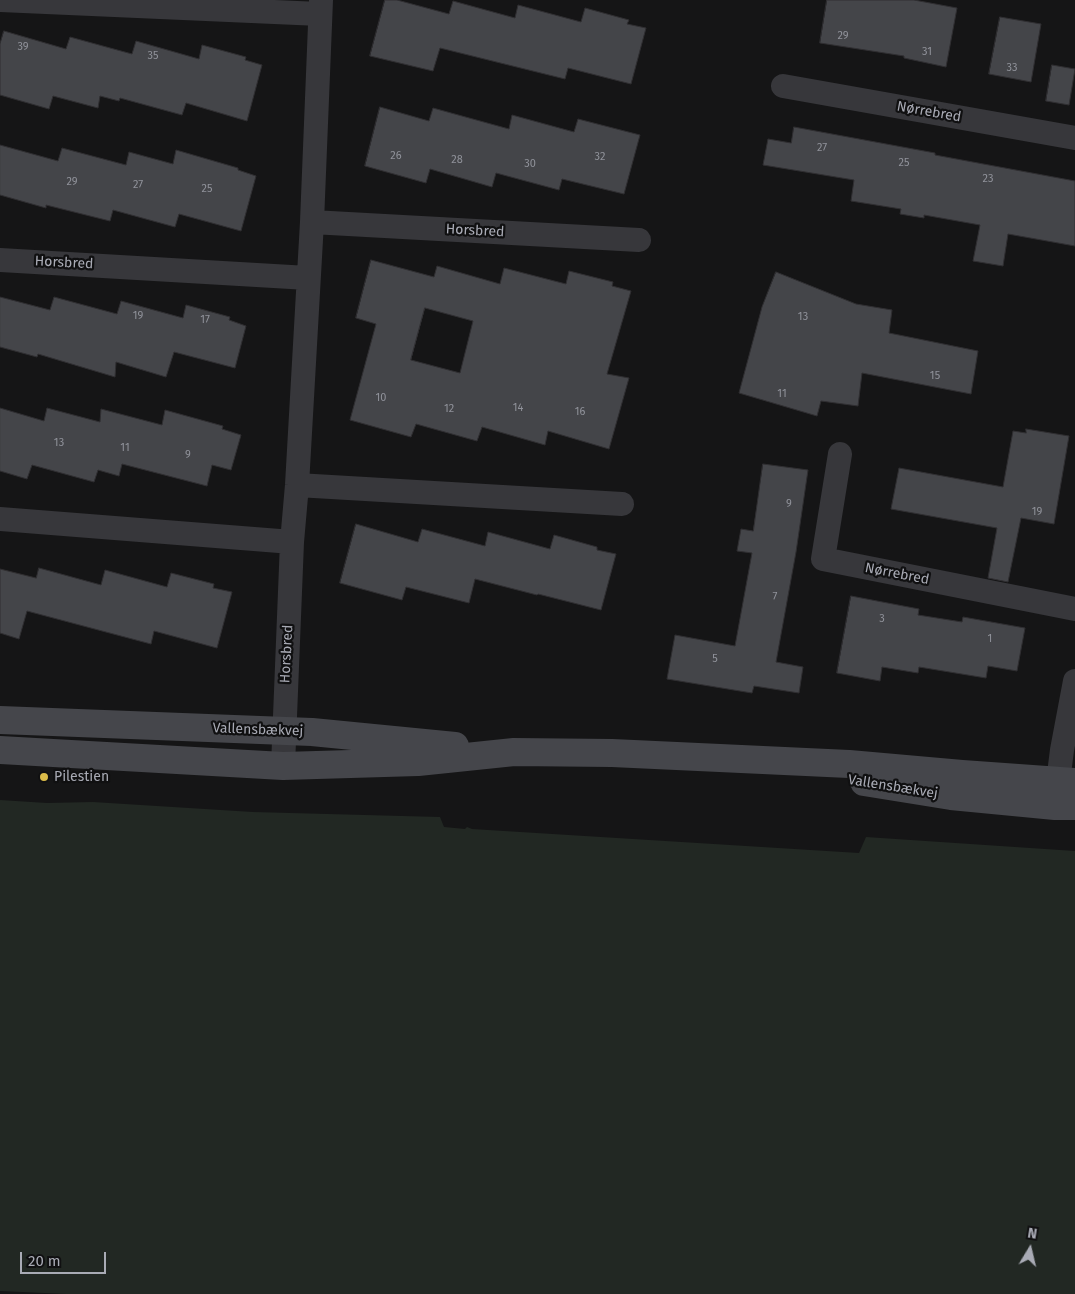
<!DOCTYPE html>
<html>
<head>
<meta charset="utf-8">
<style>
  body { margin:0 }
  #map { position:relative; width:1075px; height:1294px; overflow:hidden; background:#151516; font-family:"Fira Sans",sans-serif }
  canvas { display:block }
  .north { position:absolute; left:1005px; top:1224px; width:50px; height:50px; -webkit-text-stroke:4px #101011; paint-order:stroke; rotate:9deg; font-size:14px; font-weight:700; line-height:20px; text-align:center; color:#a9abb5 }
  .north::after { content:''; display:block; margin:auto; width:18px; height:22px; background:#a9abb5; clip-path:polygon(50% 0,100% 100%,50% 72%,0 100%) }
  .scale { position:absolute; left:20px; top:1252px; width:86px; height:22px; box-sizing:border-box; border:2px solid #a9abb5; border-top:0; padding-left:6px; font-size:15px; line-height:18px; white-space:nowrap; color:#a9abb5; -webkit-text-stroke:4px #101011; paint-order:stroke }
</style>
</head>
<body>
<div id="map">
<canvas width="1075" height="1294"></canvas>
<div class="north">N</div>
<div class="scale">20 m</div>
</div>
<script>
const g = document.querySelector('canvas').getContext('2d');
g.lineJoin = 'round';
function fillPath(path, color) { g.fillStyle = color; g.fill(path, 'evenodd'); }
function stroke(path, color, width, dash) { g.strokeStyle = color; g.lineWidth = width; g.lineCap = dash ? 'butt' : 'round'; g.setLineDash(dash || []); g.stroke(path); }
function label(font, color, halo, rows, align = 'center') {
  g.font = font + ' "Fira Sans",sans-serif'; g.lineWidth = 4.5; g.setLineDash([]); g.textBaseline = 'middle'; g.strokeStyle = halo; g.fillStyle = color; for (const [text, x, y, turn = 0] of rows) {
    g.save(); g.translate(x, y); g.rotate((+turn || 0) * Math.PI / 180); g.textAlign = isNaN(turn) ? turn : align; if (halo) g.strokeText(text, 0, 0); g.fillText(text, 0, 0); g.restore();
  }
}
const green = new Path2D(`
  M0 800 47 803 93 802 253 812 440 817 444 827 465 829 467 827 472 829 859 853 866 837 1075 851V1294H66L0 1291Z`);
const building = new Path2D(`
  M385 0H397L449 14 453 1 515 18 518 5 581 22 585 8 629 20 627 24 646 28 631 84 568 68 565 79 440 48 433 71 370 56Z
  M827 0H914L957 8 946 67 904 58V56L820 43Z
  M1000 17 1041 24 1031 82 989 74Z
  M4 31 66 49 70 37 132 54 136 41 199 59 202 45 246 57 245 60 262 65 247 121 186 103 182 115 120 98 119 101 100 96 98 108 53 96 49 109 0 95V44Z
  M1052 65 1075 69 1069 105 1046 101Z
  M380 107 429 121 433 108 509 129 512 115 574 132 578 119 640 135 624 194 562 179 559 190 496 173 492 187 430 169 426 183 365 166Z
  M794 127 935 153V155L1075 181V246L1008 234 1003 266 973 261 980 225 924 215V218L900 214 901 209 851 201 854 180 763 165 768 139 791 143Z
  M0 145 58 161 62 148 126 165 129 152 173 164 176 150 238 168V170L256 176 241 231 179 214 175 227 113 210 110 221 46 205V208L0 195Z
  M371 260 434 277 437 266 500 284 504 268 566 284 569 271 613 282 612 286 631 291 607 374 629 378 609 449 548 431 545 445 482 427 477 441 416 424 411 437 350 420 376 324 356 318ZM425 308 473 321 460 373 411 360Z
  M776 272 856 304 892 310 889 333 978 351 971 394 862 373 858 406 821 401 817 416 739 393 762 307Z
  M0 297 50 310 54 297 117 314 121 301 183 318 186 305 230 317 229 320 246 326 235 368 174 352 166 377 116 362 115 377 38 354 37 357 0 347Z
  M0 408 44 421 47 408 100 422 101 409 162 425 165 410 223 426 222 429 241 435 231 470 212 465 207 486 122 464 119 476 98 470 94 482 32 465 27 479 0 471Z
  M1026 429 1069 436 1054 524 1021 518 1008 582 988 578 997 528 891 509 899 468 1003 487 1013 431 1026 433Z
  M763 464 808 470 796 552 776 662 803 667 799 693 754 686 752 693 667 679 675 635 735 646 752 553 737 551 741 529 753 531Z
  M356 524 418 542 422 529 485 546 488 532 550 549 554 535 597 547V550L616 554 601 610 538 594 537 595 475 579 469 603 406 587 402 600 340 583Z
  M39 568 101 585 105 570 167 587 171 573 214 584 213 588 232 592 217 648 154 631 151 644 27 611 19 639 0 633V569L36 578Z
  M851 596 919 609 918 615 962 622 963 617 1025 628 1017 671 988 666 986 678 919 667 918 673 882 667 880 681 837 673Z`);
const street = new Path2D(`
  M0 0 320 14
  M783 86 1075 138
  M312 222 639 240
  M0 260 308 278
  M840 454 823 559 1075 609
  M297 485 622 504
  M0 519 292 542
  M283 766 292 542 297 485 312 222 321 0
  M1056 798 1062 750 1075 681`);
const secondary = new Path2D(`
  M0 720 312 732 455 746
  M0 750 283 766 418 762 514 752 612 753 849 764 962 774 1075 782
  M864 782 951 796 1055 806H1075`);
const markers = [
  [44,777,5,"#dbbb49"]
];
const numberNames = [
  ["29",843,36],
  ["39",23,47],
  ["31",927,52],
  ["35",153,56],
  ["33",1012,68],
  ["27",822,148],
  ["26",396,156],
  ["32",600,157],
  ["28",457,160],
  ["25",904,163],
  ["30",530,164],
  ["23",988,179],
  ["29",72,182],
  ["27",138,185],
  ["25",207,189],
  ["19",138,316],
  ["13",803,317],
  ["17",205,320],
  ["15",935,376],
  ["11",782,394],
  ["10",381,398],
  ["14",518,408],
  ["12",449,409],
  ["16",580,412],
  ["13",59,443],
  ["11",125,448],
  ["9",188,455],
  ["9",789,504],
  ["19",1037,512],
  ["7",775,597],
  ["3",882,619],
  ["1",990,639],
  ["5",715,659]
];
const streetNames = [
  ["Nørrebred",929,112,10],
  ["Horsbred",475,231,3],
  ["Horsbred",64,263,3],
  ["Nørrebred",897,574,11],
  ["Horsbred",287,654,-87],
  ["Vallensbækvej",258,730,2],
  ["Vallensbækvej",893,787,9]
];
const poiNames = [
  ["Pilestien",54,777]
];
fillPath(green, '#222823');
fillPath(building, '#444549');
stroke(building, '#302f32', 1);
stroke(street, '#37373b', 24);
stroke(secondary, '#45464b', 28);
for (const [x, y, r, color] of markers) { const dot = new Path2D(); dot.arc(x, y, r, 0, 2 * Math.PI); g.fillStyle = color; g.fill(dot); stroke(dot, '#101011', 2); }
label('11px', '#90929a', null, numberNames);
label('14px', '#a9abb5', '#101011', streetNames);
label('14px', '#a9abb5', '#101011', poiNames, 'left');
</script>
</body>
</html>
